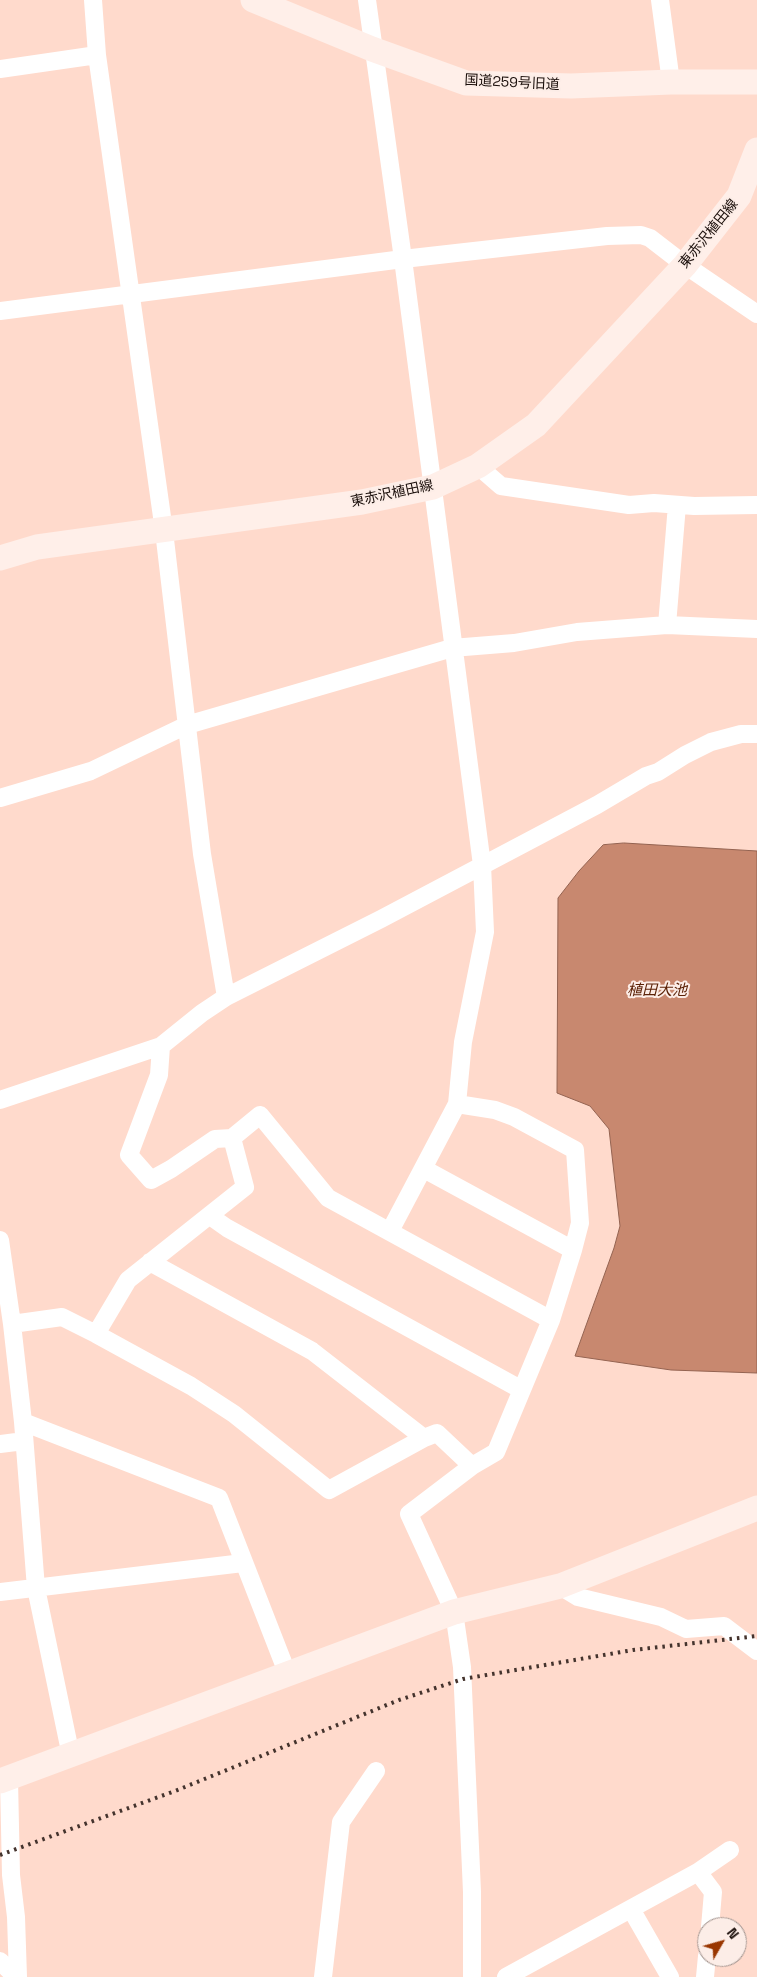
<!DOCTYPE html>
<html>
<head>
<meta charset="utf-8">
<style>
  body { margin:0 }
  #map { position:relative; width:757px; height:1977px; overflow:hidden; background:#ffdacc; font-family:"Space Grotesk",sans-serif }
  canvas { display:block }
  .north { position:absolute; left:697px; top:1917px; width:50px; height:50px; box-sizing:border-box; background:#fcede7; border:1px solid #a2948f; border-radius:50%; rotate:52deg; font-size:14px; font-weight:700; line-height:20px; text-align:center; color:#1a0e0a }
  .north::after { content:''; display:block; margin:auto; width:18px; height:22px; background:#993600; clip-path:polygon(50% 0,100% 100%,50% 72%,0 100%) }
</style>
</head>
<body>
<div id="map">
<canvas width="757" height="1977"></canvas>
<div class="north">N</div>
</div>
<script>
const g = document.querySelector('canvas').getContext('2d');
g.lineJoin = 'round';
function fillPath(path, color) { g.fillStyle = color; g.fill(path, 'evenodd'); }
function stroke(path, color, width, dash) { g.strokeStyle = color; g.lineWidth = width; g.lineCap = dash ? 'butt' : 'round'; g.setLineDash(dash || []); g.stroke(path); }
function label(font, color, halo, rows, align = 'center') {
  g.font = font + ' "Space Grotesk","Noto Sans JP",sans-serif'; g.lineWidth = 4; g.setLineDash([]); g.textBaseline = 'middle'; g.strokeStyle = halo; g.fillStyle = color; for (const [text, x, y, turn = 0] of rows) {
    g.save(); g.translate(x, y); g.rotate((+turn || 0) * Math.PI / 180); g.textAlign = isNaN(turn) ? turn : align; if (halo) g.strokeText(text, 0, 0); g.fillText(text, 0, 0); g.restore();
  }
}
const water = new Path2D(`
  M624 843 757 851V1373L671 1370 575 1356 614 1248 620 1226 609 1129 590 1106 557 1093 558 898 579 871 603 845Z`);
const street = new Path2D(`
  M93 0 97 55 164 531 202 854 226 997
  M367 0 403 259 482 865 485 932 463 1042 457 1104 390 1231
  M660 0 671 82
  M0 69 97 55
  M0 311 403 259 607 236 641 235 650 238 685 265 757 314
  M478 466 501 486 629 505 654 503 694 506 757 505
  M667 625 677 505
  M0 798 91 771 187 725 452 648 514 643 577 632 667 625 757 629
  M161 1046 159 1075 129 1155 151 1180 171 1169 215 1139 232 1138 260 1115 328 1198 551 1320
  M0 1100 161 1046 202 1013 226 997 381 919 597 805 646 776 658 772 685 755 711 742 741 734H757
  M457 1104 495 1110 514 1117 575 1150 580 1223 573 1250 551 1320 496 1452 472 1466 409 1514 454 1612 462 1667 472 1892V1977
  M424 1169 573 1250
  M210 1216 227 1228 522 1390
  M0 1240 12 1324 23 1422 36 1588 71 1756
  M150 1262 312 1351 424 1438
  M12 1324 62 1317 96 1334 191 1386 234 1414 329 1490 424 1438 437 1433 472 1466
  M96 1334 128 1280 245 1187 232 1138
  M23 1422 219 1498 288 1675
  M0 1444 24 1441
  M560 1586 578 1597 661 1617 686 1629 724 1626 757 1651
  M0 1592 243 1563
  M9 1779 11 1875 16 1917 18 1977
  M698 1872 730 1850
  M631 1909 670 1977
  M0 1961 16 1977
  M323 1977 341 1822 376 1771
  M506 1977 698 1872 713 1892 710 1927
  M705 1977 707 1956`);
const secondary = new Path2D(`
  M253 0 372 49 466 83 571 86 671 82H757
  M0 558 37 547 362 502 433 487 478 466 536 425 685 265 739 196 757 150
  M0 1781 454 1612 560 1586 757 1508`);
const rail = new Path2D(`
  M0 1855 175 1791 399 1700 463 1679 633 1650 757 1636`);
const streetNames = [
  ["国道259号旧道",512,83,3],
  ["東赤沢植田線",709,234,-51],
  ["東赤沢植田線",392,494,-12]
];
const waterNames = [
  ["植田大池",657,991]
];
fillPath(water, '#c8886f');
stroke(water, '#946351', 1);
stroke(street, '#fff', 18);
stroke(secondary, '#ffefe9', 25);
stroke(rail, '#44332d', 4, [2.5, 5]);
label('14px', '#1a0e0a', '#fcede7', streetNames);
label('italic 15px', '#5c2207', '#fcede7', waterNames);
</script>
</body>
</html>
